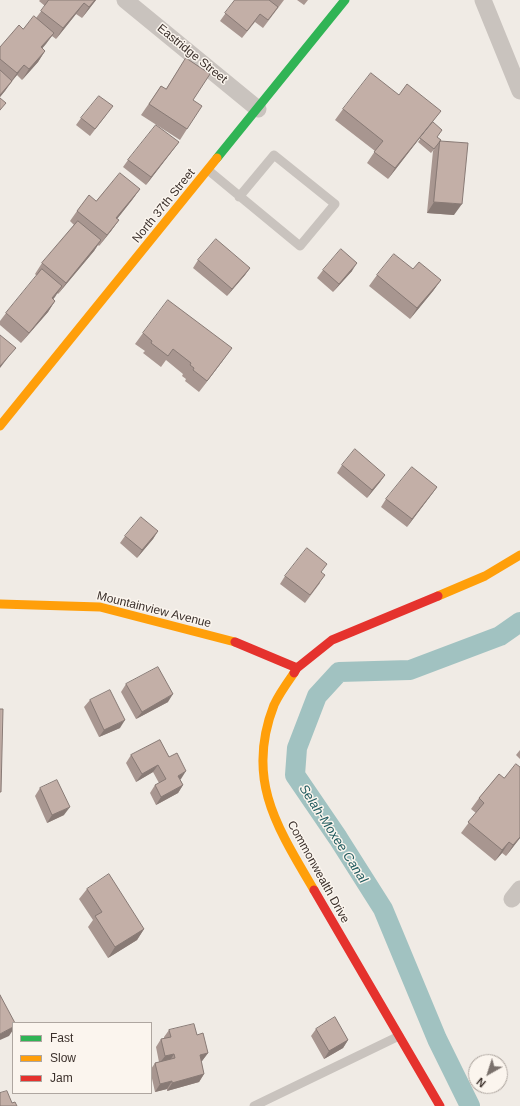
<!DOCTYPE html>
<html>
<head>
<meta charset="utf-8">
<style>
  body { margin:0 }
  #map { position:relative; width:520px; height:1106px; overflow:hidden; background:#f0ebe5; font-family:Helvetica,sans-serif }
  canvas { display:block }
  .legend { position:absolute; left:12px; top:1022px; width:140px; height:72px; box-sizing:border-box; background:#fbf5ee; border:1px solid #aea6a0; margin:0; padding:5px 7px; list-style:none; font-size:12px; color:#3b302b }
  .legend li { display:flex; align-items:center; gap:8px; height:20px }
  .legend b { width:20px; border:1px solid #aea6a0 }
  .north { position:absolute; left:468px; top:1054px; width:40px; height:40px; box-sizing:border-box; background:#fbf5ee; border:1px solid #aea6a0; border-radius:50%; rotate:219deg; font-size:11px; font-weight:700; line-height:16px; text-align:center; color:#3b302b }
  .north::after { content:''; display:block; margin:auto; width:14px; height:18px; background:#7a716c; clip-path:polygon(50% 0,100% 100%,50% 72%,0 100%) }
</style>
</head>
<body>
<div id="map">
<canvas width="520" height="1106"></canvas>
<ul class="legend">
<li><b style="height:5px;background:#30b455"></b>Fast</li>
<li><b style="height:5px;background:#ff9f0a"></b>Slow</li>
<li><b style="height:5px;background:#e5322d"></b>Jam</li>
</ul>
<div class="north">N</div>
</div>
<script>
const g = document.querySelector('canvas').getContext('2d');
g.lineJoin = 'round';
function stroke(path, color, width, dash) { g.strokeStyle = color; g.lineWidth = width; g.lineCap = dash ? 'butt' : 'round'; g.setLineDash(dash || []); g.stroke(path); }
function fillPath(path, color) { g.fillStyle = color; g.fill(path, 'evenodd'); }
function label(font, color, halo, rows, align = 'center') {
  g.font = font + ' Helvetica,sans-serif'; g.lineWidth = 3; g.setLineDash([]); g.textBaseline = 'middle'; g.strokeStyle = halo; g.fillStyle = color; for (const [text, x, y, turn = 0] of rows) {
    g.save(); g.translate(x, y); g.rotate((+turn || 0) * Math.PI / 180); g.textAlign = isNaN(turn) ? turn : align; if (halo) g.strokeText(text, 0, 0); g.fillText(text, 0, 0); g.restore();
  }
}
const canal = new Path2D(`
  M470 1106 437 1039 383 909 338 838 295 775 297 748 317 696 339 672 410 670 500 636 520 622`);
const lane = new Path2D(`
  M208 170 300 246 335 204 274 155 239 197
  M254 1106 399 1036`);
const street = new Path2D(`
  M125 0 258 109
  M483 0 520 91
  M512 899 520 889`);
const fast = new Path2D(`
  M217 158 345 0`);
const slow = new Path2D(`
  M0 426 217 158
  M438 596 485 576 520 555
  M0 604 100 607 235 642
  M294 673C287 683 279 694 274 705 245 779 277 827 314 890`);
const jam = new Path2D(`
  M235 642 297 668
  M294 673 297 668 332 640 438 596
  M314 890 440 1106`);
const wall = new Path2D(`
  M40 0H96L82 18 76 14 56 39 52 36 42 48 45 51 38 62 22 80 17 75 0 97V47L23 29 36 18 45 6 39 1Z
  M235 0H284L263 28 255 22 242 38 220 21Z
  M297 0H308L304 5Z
  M186 58 193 100 187 129 180 140 141 115 161 86 166 89Z
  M399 95 441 111 433 121 388 179 367 163 375 151 335 120 343 109Z
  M107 114 90 136 76 125 81 118Z
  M433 122 437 137 441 140 454 215 427 213 433 151 436 147 431 153 418 142Z
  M179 142 146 185 123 167 128 160Z
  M140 189 132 200 117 219 119 220 111 231 99 246 98 245 94 251 58 294 57 293 53 299 55 301 48 312 21 343 0 325V321L6 313 37 276 35 274 42 263 74 225 70 221 77 211 96 201Z
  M198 260 250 268 245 275 227 296 193 268Z
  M413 269 441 280 433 291 410 319 369 286 377 275Z
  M323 270 352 271 333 292 317 278Z
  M143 333 224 359 199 392 185 381 186 379 182 376 183 374 166 360 161 367 143 353 145 351 135 344Z
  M342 465 385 475 380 482 367 498 337 473Z
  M437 487 407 527 381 507 386 499Z
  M158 531 153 539 137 558 120 543 125 536Z
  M322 572 320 583 305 603 280 584 285 576Z
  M126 684 168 702 136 719 121 692Z
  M90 700 120 728 99 737 84 707Z
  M160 740 181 779H180L183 785 178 793 156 805 150 793 155 785 159 783 153 772 136 782 126 763 131 755Z
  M520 750V759L516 755Z
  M499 774 520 838 506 856 502 853 495 861 461 833 476 813 471 809 479 798Z
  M40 788 64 815 47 823 35 796Z
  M87 889 144 929 137 940 108 958 88 927 93 920 79 899Z
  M316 1029 348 1040 343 1048 324 1059 311 1036Z
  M169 1030 197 1035 208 1053 202 1061H201L204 1074 199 1082 167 1091V1089L155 1092 151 1074V1069L155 1063 159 1062 156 1047 161 1039H164V1037Z`);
const shadedWall = new Path2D(`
  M95 0H96L82 18 89 7Z
  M84 3 76 14 56 39 63 28Z
  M54 33 46 44 34 58 41 47Z
  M45 51 38 62 22 80 29 69Z
  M24 65 17 75 9 84 17 73Z
  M12 81 5 91 0 97V95Z
  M441 111 433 121 388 179 395 168Z
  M179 142 173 150 146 185 151 177Z
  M140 189 132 200 109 229 116 218Z
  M434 202 462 204 454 215 427 213Z
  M119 220 111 231 99 246 107 235Z
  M101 240 94 251 58 294 66 283Z
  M357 263 352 271 333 292 339 284Z
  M250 268 245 275 227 296 232 289Z
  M441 280 433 291 410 319 417 308Z
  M62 286 55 297 45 309 52 298Z
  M55 301 48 312 21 343 29 333Z
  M16 348 10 355 0 368V366Z
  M232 348 224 359 199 392 207 381Z
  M385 475 380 482 367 498 372 490Z
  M437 487 432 494 407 527 412 519Z
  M158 531 153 539 137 558 142 550Z
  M173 694 168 702 136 719 142 712Z
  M125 720 120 728 99 737 104 730Z
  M158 765 153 772 136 782 142 774Z
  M186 771 181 779 173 783 178 776Z
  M183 785 178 793 156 805 161 797Z
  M70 807 64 815 47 823 52 815Z
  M520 837V838L506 856 513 845Z
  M509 842 502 853 495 861 502 850Z
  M144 929 137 940 108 958 115 947Z
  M13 1027V1030L9 1036 0 1040V1034Z
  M348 1040 343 1048 324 1059 329 1051Z
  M208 1053 202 1061 195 1063 200 1055Z
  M174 1054 169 1062 159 1064 165 1056Z
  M204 1074 199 1082 167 1091 172 1083Z
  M172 1081 167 1089 155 1092 160 1084Z`);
const building = new Path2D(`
  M49 0H95L89 7 84 3 63 28 41 11Z
  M235 0H269L278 7 268 20 260 14 247 31 225 13Z
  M34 16 54 33 41 47 45 51 29 69 24 65 17 73 0 59V47L19 25 23 29Z
  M186 58 210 74 193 100 202 106 187 129 149 104 161 86 166 89Z
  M0 70 12 81 0 95Z
  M371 73 399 95 407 84 441 111 395 168 374 152 383 141 343 109Z
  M99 96 113 106 95 129 81 118Z
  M0 98 6 103 0 110Z
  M433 122 442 130 437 137 441 140 434 149 420 138Z
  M156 125 179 142 151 177 128 160Z
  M440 141 468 143 462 204 434 202Z
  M120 173 140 189 116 218 119 220 107 235 77 211 89 195 96 201Z
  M78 221 101 240 66 283 42 263Z
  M216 239 250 268 232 289 198 260Z
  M341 249 357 263 339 284 323 270Z
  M394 254 413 269 419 262 441 280 417 308 377 275Z
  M42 269 62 286 52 298 55 301 29 333 6 313Z
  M168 300 232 348 207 381 193 370 194 368 190 365 191 363 173 349 168 356 151 343 152 341 143 333Z
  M0 335 16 348 0 366Z
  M355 449 385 475 372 490 342 465Z
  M412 467 437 487 412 519 386 499Z
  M141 517 158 531 142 550 125 536Z
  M307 548 327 564 321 572 325 575 310 595 285 576Z
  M158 667 173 694 142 712 126 684Z
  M110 690 125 720 104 730 90 700Z
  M0 709H3L1 792H0Z
  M160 740 169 757 177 753 186 771 178 776 183 785 161 797 155 785 166 779 158 765 142 774 131 755Z
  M516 764 520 767V837L513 845 509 842 502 850 468 822 484 803 479 798 499 774 504 778Z
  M57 780 70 807 52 815 40 788Z
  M109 874 144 929 115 947 95 916 102 912 87 889Z
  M0 995 15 1023H13V1027L0 1034Z
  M335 1017 348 1040 329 1051 316 1029Z
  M194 1024 197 1035 203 1033 208 1053 200 1055 204 1074 172 1083V1081L160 1084 155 1063 175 1058 174 1054 165 1056 161 1039 171 1037 169 1030Z
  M7 1091 12 1103 15 1102 17 1106H0V1093Z`);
const streetNames = [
  ["Eastridge Street",192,54,39],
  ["North 37th Street",164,206,-51],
  ["Mountainview Avenue",154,610,14],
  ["Commonwealth Drive",318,872,61]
];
const waterNames = [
  ["Selah-Moxee Canal",333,834,57]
];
stroke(canal, '#a1c2c1', 20);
stroke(lane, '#c9c3be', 9);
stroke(street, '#c9c3be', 17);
stroke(fast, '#30b455', 9);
stroke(slow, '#ff9f0a', 9);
stroke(jam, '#e5322d', 9);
fillPath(wall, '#a89690');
fillPath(shadedWall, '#887a75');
fillPath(building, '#c3afa7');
stroke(building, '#887a75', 1);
label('12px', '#3b302b', '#fbf5ee', streetNames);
label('italic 13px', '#1f5a5e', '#fbf5ee', waterNames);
</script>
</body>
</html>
